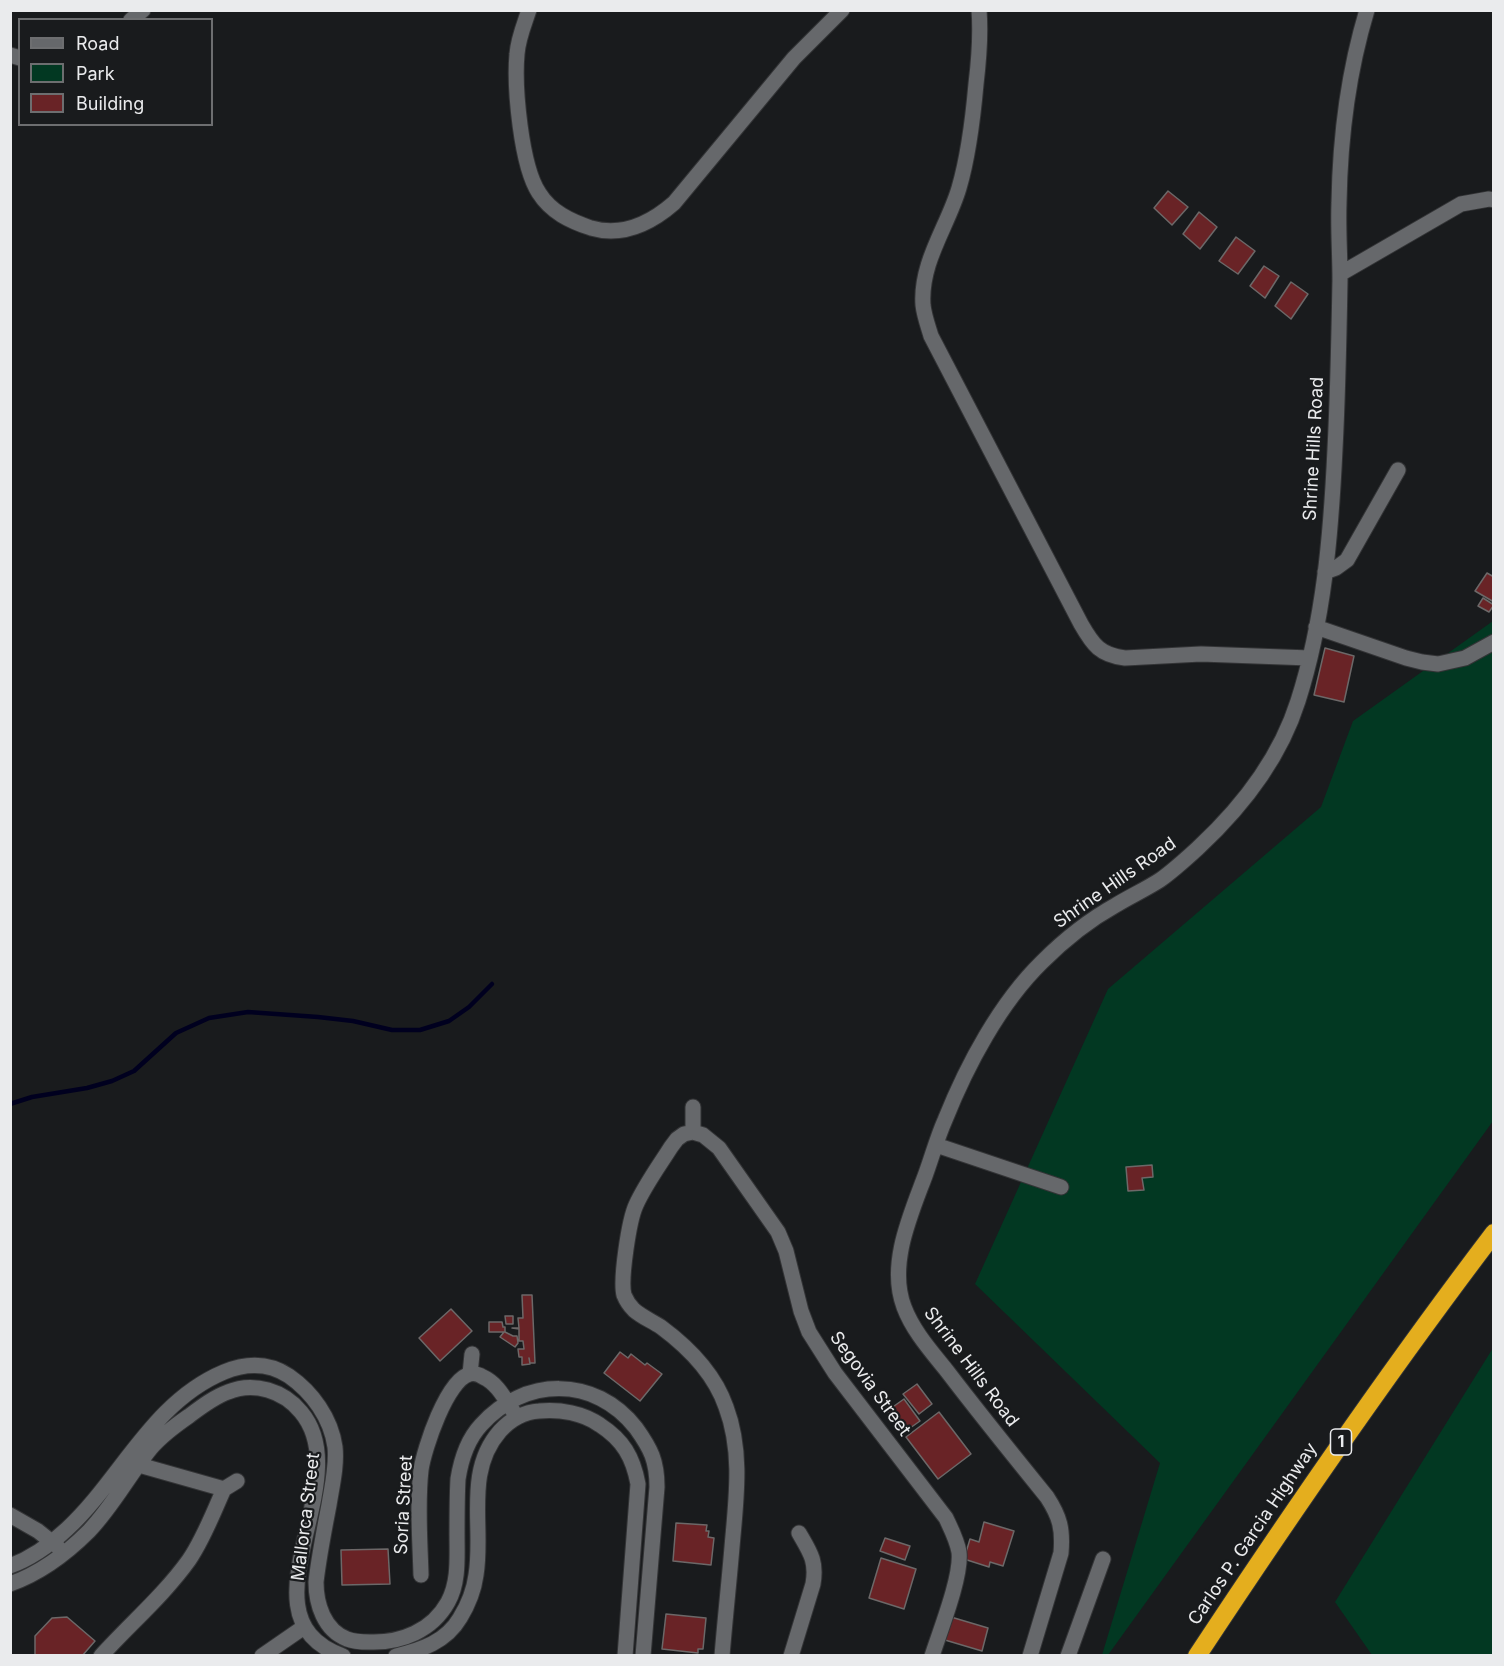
<!DOCTYPE html>
<html>
<head>
<meta charset="utf-8">
<style>
  body { margin:0 }
  #map { position:relative; width:1504px; height:1666px; overflow:hidden; background:#191b1d; font-family:Inter,sans-serif }
  canvas { display:block }
  .frame { position:absolute; inset:0; border:12px solid #eaebed; pointer-events:none }
  .legend { position:absolute; left:18px; top:18px; width:195px; height:108px; box-sizing:border-box; background:#191b1d; border:2px solid #6d6e70; margin:0; padding:8px 10px; list-style:none; font-size:18px; color:#eaebed }
  .legend li { display:flex; align-items:center; gap:12px; height:30px }
  .legend b { width:30px; border:2px solid #6d6e70 }
</style>
</head>
<body>
<div id="map">
<canvas width="1504" height="1666"></canvas>
<div class="frame"></div>
<ul class="legend">
<li><b style="height:8px;background:#66686b"></b>Road</li>
<li><b style="height:16px;background:#023822"></b>Park</li>
<li><b style="height:16px;background:#692326"></b>Building</li>
</ul>
</div>
<script>
const g = document.querySelector('canvas').getContext('2d');
g.lineJoin = 'round';
function fillPath(path, color) { g.fillStyle = color; g.fill(path, 'evenodd'); }
function stroke(path, color, width, dash) { g.strokeStyle = color; g.lineWidth = width; g.lineCap = dash ? 'butt' : 'round'; g.setLineDash(dash || []); g.stroke(path); }
function label(font, color, halo, rows, align = 'center') {
  g.font = font + ' Inter,sans-serif'; g.lineWidth = 4.5; g.setLineDash([]); g.textBaseline = 'middle'; g.strokeStyle = halo; g.fillStyle = color; for (const [text, x, y, turn = 0] of rows) {
    g.save(); g.translate(x, y); g.rotate((+turn || 0) * Math.PI / 180); g.textAlign = isNaN(turn) ? turn : align; if (halo) g.strokeText(text, 0, 0); g.fillText(text, 0, 0); g.restore();
  }
}
const green = new Path2D(`
  M1493 621V1121L1108 1655H1102L1160 1463 975 1284 1108 989 1321 807 1353 721Z
  M1493 1348V1655H1372L1335 1602Z`);
const stream = new Path2D(`
  M10 1104 32 1097 87 1088 112 1081 134 1071 176 1033 209 1018 248 1012 318 1017 353 1021 392 1030H420L449 1021 469 1007 492 984`);
const building = new Path2D(`
  M1168 191 1188 207 1172 225 1154 208Z
  M1199 212 1217 227 1200 249 1183 234Z
  M1236 237 1255 251 1238 274 1219 261Z
  M1264 266 1279 276 1265 298 1250 286Z
  M1291 282 1308 294 1291 319 1275 306Z
  M1487 573 1494 577V602L1475 591Z
  M1483 598 1494 605 1489 612 1478 606Z
  M1325 648 1354 656 1344 702 1314 695Z
  M1152 1165 1153 1177 1142 1178 1144 1190 1128 1191 1126 1167Z
  M522 1295H532L535 1363H530L529 1358 530 1364 522 1365V1357H519L518 1349H524L523 1341H519V1329L512 1328H519L518 1318H523Z
  M451 1309 472 1331 440 1361 419 1338Z
  M505 1316H513V1324H506Z
  M489 1322H502L503 1327H505V1332L513 1336H517L518 1343 515 1347 500 1337 504 1332H489Z
  M620 1352 628 1358 631 1354 645 1365 647 1363 662 1374 640 1401 604 1373Z
  M917 1384 932 1404 919 1414 903 1394Z
  M904 1399 920 1421 903 1433 887 1411Z
  M939 1412 971 1454 938 1479 906 1437Z
  M984 1522 1014 1531 1003 1566 990 1562 989 1567 964 1559 970 1539 979 1542Z
  M676 1523 707 1525 706 1531H709L708 1537 714 1538 711 1565 673 1561Z
  M885 1538 910 1546 905 1560 880 1551Z
  M388 1549 390 1584 342 1585 341 1550Z
  M881 1558 916 1569 904 1609 869 1598Z
  M666 1614 706 1618 703 1649H698V1653L662 1649Z
  M67 1617 95 1641 82 1656H37L35 1654V1636L52 1618Z
  M951 1617 988 1628 982 1651 945 1640Z`);
const minor = new Path2D(`
  M529 10C524 25 518 39 517 54 514 87 521 166 539 193 551 212 570 221 591 228 622 237 651 223 674 203L794 58 842 10
  M979 10C981 35 979 59 976 84 973 118 969 154 959 188 948 226 920 262 923 305 924 315 928 326 931 336L1081 624C1093 645 1100 655 1125 658L1201 654 1310 658
  M131 20 143 10
  M10 55 20 58
  M1340 274 1461 204 1489 199 1494 200
  M1325 572 1336 568 1347 560 1398 470
  M1316 627 1406 658 1422 662 1438 664 1465 658 1494 642
  M693 1107V1132
  M936 1145 1061 1187
  M470 1374 472 1354
  M132 1463 224 1489
  M224 1489 237 1481
  M10 1515 38 1531 58 1547
  M10 1566C32 1558 51 1544 67 1529 121 1479 152 1402 224 1372 246 1363 268 1362 289 1376 312 1392 331 1418 335 1447 337 1466 332 1486 329 1505 324 1531 319 1556 316 1582 316 1604 324 1630 347 1639 354 1642 362 1642 370 1642 401 1643 432 1631 448 1602 459 1582 457 1558 457 1535 457 1516 457 1497 458 1479 461 1460 467 1440 481 1425 524 1377 595 1375 636 1428 651 1449 657 1461 657 1487L643 1656
  M421 1575C420 1540 417 1504 421 1470 424 1449 447 1379 470 1374 474 1373 480 1375 483 1377 497 1383 505 1399 513 1411
  M10 1584C41 1573 66 1554 89 1531 113 1506 129 1475 151 1448 162 1435 176 1425 189 1416 201 1407 214 1397 228 1392 254 1381 284 1391 301 1412 360 1482 234 1617 343 1656
  M101 1656C130 1624 164 1595 189 1560 204 1538 213 1513 224 1489
  M262 1656 304 1627
  M396 1656C421 1650 446 1642 460 1618 468 1605 474 1590 476 1575 484 1527 464 1472 500 1431 511 1419 523 1412 539 1411 560 1409 583 1413 600 1425 623 1440 633 1457 638 1484L625 1656
  M722 1656C725 1619 729 1583 732 1547 736 1500 743 1452 726 1407 715 1375 688 1347 661 1327 652 1321 642 1317 634 1310 630 1306 626 1300 624 1295 620 1280 629 1220 636 1205 645 1185 659 1166 671 1147L677 1139 684 1134 693 1132 703 1135 719 1148 778 1232 786 1251 801 1311 809 1332 835 1373 946 1518C951 1529 957 1540 959 1552 962 1576 940 1631 932 1656
  M791 1656 813 1584C817 1561 810 1552 799 1533
  M1030 1656 1061 1553C1063 1529 1060 1517 1047 1497 1013 1455 979 1413 947 1371 931 1351 913 1331 904 1307 888 1265 910 1216 925 1176 932 1157 937 1138 945 1120 967 1065 1000 1003 1042 962 1064 940 1089 920 1116 905 1131 896 1146 889 1160 880 1174 870 1187 858 1199 847 1243 806 1280 758 1298 701 1324 620 1331 534 1335 449 1338 393 1339 336 1340 280 1340 254 1338 229 1339 203 1340 138 1348 73 1367 10
  M1068 1656 1103 1559`);
const highway = new Path2D(`
  M1197 1656C1292 1512 1389 1371 1494 1233`);
const shields = [
  [1341,1442,21]
];
const shieldNames = [
  ["1",1341,1442]
];
const streetNames = [
  ["Shrine Hills Road",1314,449,-87],
  ["Shrine Hills Road",1115,883,-35],
  ["Shrine Hills Road",971,1367,53],
  ["Segovia Street",870,1384,54],
  ["Soria Street",404,1505,-87],
  ["Mallorca Street",306,1517,-83],
  ["Carlos P. Garcia Highway",1253,1534,-56]
];
fillPath(green, '#023822');
stroke(stream, '#00001f', 4.5);
fillPath(building, '#692326');
stroke(building, '#6c6868', 1.5);
stroke(minor, '#333436', 17);
stroke(highway, '#333436', 20);
stroke(minor, '#66686b', 15);
stroke(highway, '#e4ae1e', 18);
for (const [x, y, w] of shields) { const box = new Path2D(); box.roundRect(x - w / 2, y - 13, w, 26, 4.5); g.fillStyle = '#191b1d'; g.fill(box); stroke(box, '#eaebed', 1.5); }
label('bold 16px', '#eaebed', null, shieldNames);
label('18px', '#eaebed', '#191b1d', streetNames);
</script>
</body>
</html>
